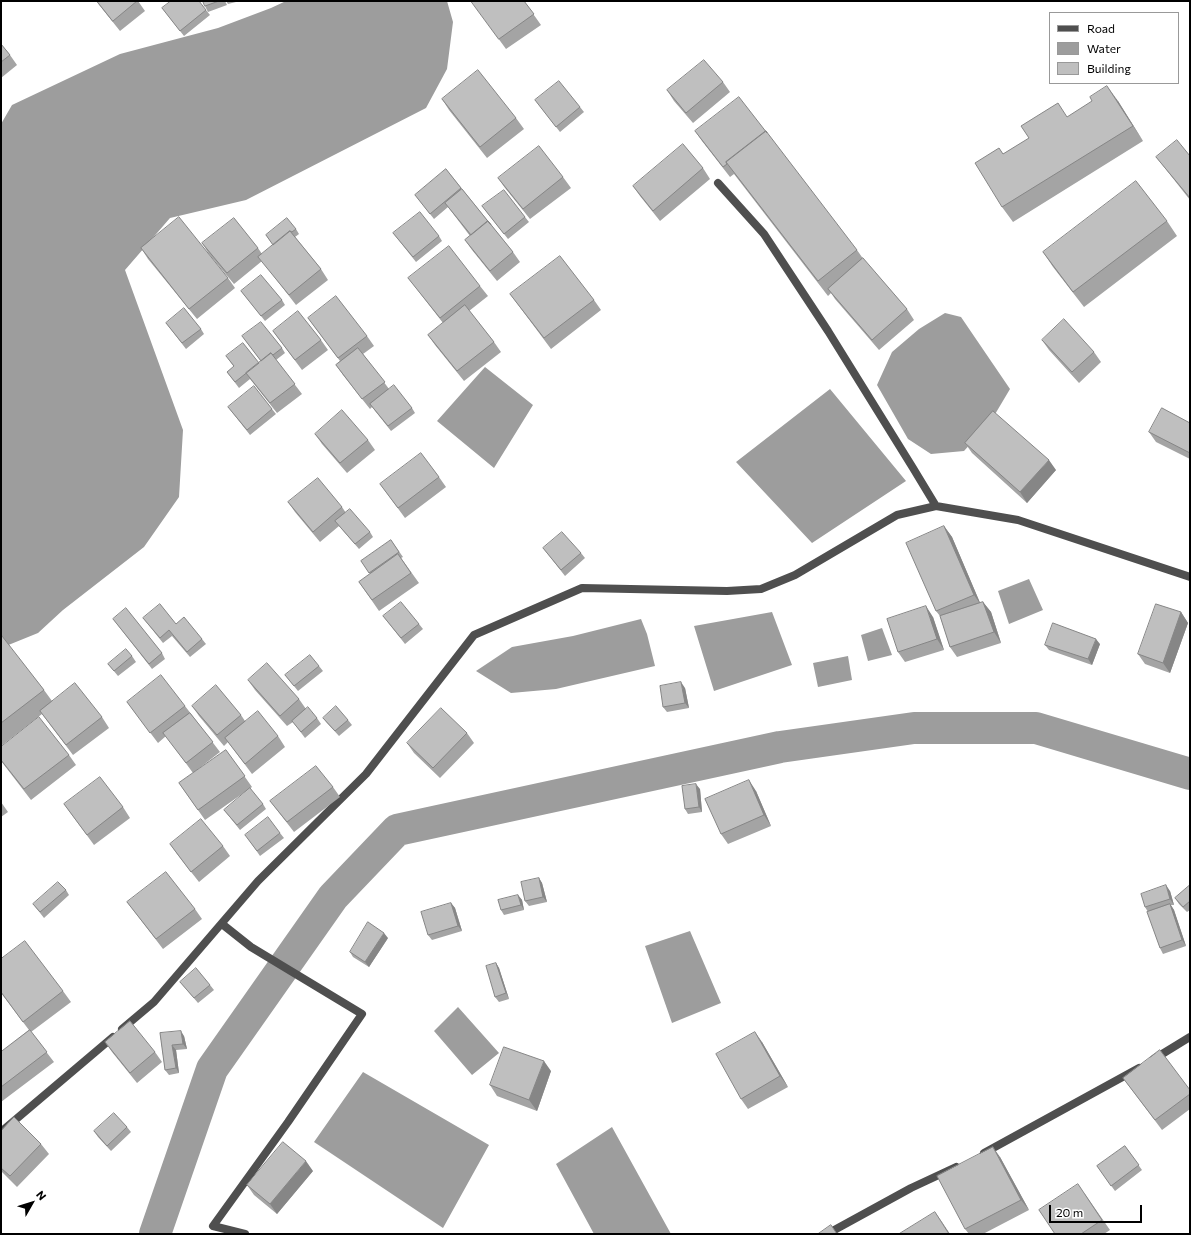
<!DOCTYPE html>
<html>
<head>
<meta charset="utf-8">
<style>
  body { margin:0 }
  #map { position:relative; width:1191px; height:1235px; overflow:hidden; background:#fff; font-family:Commissioner,sans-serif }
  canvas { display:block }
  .frame { position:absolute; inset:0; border:2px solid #000; pointer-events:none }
  .legend { position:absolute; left:1049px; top:12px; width:130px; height:72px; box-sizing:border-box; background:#fff; border:1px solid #999; margin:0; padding:5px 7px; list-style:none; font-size:12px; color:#000 }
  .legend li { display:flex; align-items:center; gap:8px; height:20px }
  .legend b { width:20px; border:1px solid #999 }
  .north { position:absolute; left:12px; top:1183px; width:40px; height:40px; -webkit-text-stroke:3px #fff; paint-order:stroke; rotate:51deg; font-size:11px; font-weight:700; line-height:16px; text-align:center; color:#000 }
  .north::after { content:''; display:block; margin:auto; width:14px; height:18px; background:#000; clip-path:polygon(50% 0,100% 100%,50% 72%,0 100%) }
  .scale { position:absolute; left:1049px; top:1205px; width:93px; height:18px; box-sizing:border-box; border:2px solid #000; border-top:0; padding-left:5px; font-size:12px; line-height:14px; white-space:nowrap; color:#000; -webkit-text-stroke:3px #fff; paint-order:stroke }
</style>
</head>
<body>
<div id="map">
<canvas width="1191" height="1235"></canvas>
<div class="frame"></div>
<ul class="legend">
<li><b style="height:5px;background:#4f4f4f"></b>Road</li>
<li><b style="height:11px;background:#9d9d9d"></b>Water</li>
<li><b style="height:11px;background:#bfbfbf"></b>Building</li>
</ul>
<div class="north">N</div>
<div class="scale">20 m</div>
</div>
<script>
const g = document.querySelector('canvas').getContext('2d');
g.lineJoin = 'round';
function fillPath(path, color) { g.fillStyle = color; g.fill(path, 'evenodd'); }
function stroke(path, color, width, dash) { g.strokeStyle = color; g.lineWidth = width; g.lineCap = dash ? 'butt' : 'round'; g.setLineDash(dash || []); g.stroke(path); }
const water = new Path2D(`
  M286 1H447L453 22 447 69 426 108 246 200 170 218 125 270 183 430 179 497 144 547 63 610 38 633 1 648V124L12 105 120 54 218 28 271 8Z
  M945 313 961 317 1010 389 991 421 964 451 931 454 908 439 877 385 892 352 919 329Z
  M485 367 533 405 494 468 437 421Z
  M830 389 906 481 812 543 736 462Z
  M1029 579 1043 610 1009 624 998 591Z
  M772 612 792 665 714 691 694 626Z
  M641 619 647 634 655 666 556 689 511 693 476 671 512 647 573 636Z
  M882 628 892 655 868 661 861 635Z
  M848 656 852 680 818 687 813 663Z
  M690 931 721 1003 672 1023 645 946Z
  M458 1007 499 1053 472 1075 434 1031Z
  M363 1072 489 1145 443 1228 314 1142Z
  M612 1127 671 1234H594L556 1164Z`);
const canal = new Path2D(`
  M155 1234 212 1069 333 897 397 830 780 747 914 728H1036L1190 774`);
const street = new Path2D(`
  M718 183 764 234 828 331 913 468 936 506
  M222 924 251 947 362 1014 288 1122 213 1226 245 1234
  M122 1029 154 1002 258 881 366 774 474 635 582 588 727 591 761 589 795 575 897 515 936 506 1018 520 1190 577
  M1154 1059 1190 1037
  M1 1132 113 1037
  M984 1153 1139 1068
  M827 1234 911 1188 956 1167`);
const wall = new Path2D(`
  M96 1H138L145 11 120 31Z
  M203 1H225L227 5 208 12 205 6Z
  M226 1H240L228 4Z
  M471 1H524L541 25 506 49Z
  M162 8 206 10 210 15 184 36Z
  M1 44 10 55 17 65 1 78Z
  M723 82 730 92 693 123 674 101 667 90Z
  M442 99 516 118 524 129 487 158 449 110Z
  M535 100 580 107 584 112 560 132Z
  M1118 101 1143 141 1013 222 1002 207 999 148 1003 154 1068 117Z
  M695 131 857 250 864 260 907 309 914 320 879 350 835 299 831 293 828 296 734 174 730 177 702 141Z
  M1190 156V200L1164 167 1156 157Z
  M703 168 710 179 660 221 640 196 633 186Z
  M446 169 513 252 520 262 497 281 472 250 465 240 470 236 448 207 434 219 415 195Z
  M563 177 571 188 530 219 505 188 498 178Z
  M482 206 525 217 529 222 508 239Z
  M1167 221 1177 236 1084 307 1053 267 1043 252Z
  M296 229 299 234 295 237 321 269 328 280 296 305 262 261 234 284 209 254 202 243 258 248 262 254 273 245 266 235Z
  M393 233 439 236 442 241 416 262Z
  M141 248 228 278 235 288 197 319 148 259Z
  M408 278 480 286 488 296 469 311 494 342 501 352 464 381 435 345 428 335 443 323 416 288Z
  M241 291 282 300 285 305 265 321Z
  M510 294 594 300 601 310 551 349Z
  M308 318 367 336 374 346 363 354 389 389 412 408 415 413 391 431 372 407 370 409 343 375 336 365 340 361Z
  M166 323 201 329 204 334 186 349Z
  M273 331 321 340 328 350 302 370Z
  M242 336 282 348 285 353 276 360 302 394 277 413 250 379 239 388 227 372 234 367 226 356 259 363 261 361Z
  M1042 340 1094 352 1101 362 1079 383 1049 350Z
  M228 407 272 409 276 414 250 435Z
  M1190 423V459L1156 442 1149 432Z
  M315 434 368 440 375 450 347 473 322 444Z
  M965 443 1056 470 1027 503 972 453Z
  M439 477 446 487 405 518 380 484Z
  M288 502 342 507 346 513 370 532 373 537 359 549 339 526 320 542 295 512Z
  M944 526 952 537 980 603 983 602 991 612 1001 643 957 657 950 647 940 616 936 611Z
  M391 540 403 557 401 558 419 583 379 611 359 582 370 574 361 561Z
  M543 548 581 553 585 558 565 576Z
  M1181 612 1188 623 1170 673 1145 664 1138 654Z
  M383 616 419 624 423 629 405 644Z
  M933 617 944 650 905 662 898 652Z
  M143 618 176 624 202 639 206 644 190 657 172 636 163 643Z
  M113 619 162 653 165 659 152 669Z
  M1 637 44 690 52 701 102 717 109 728 73 755 42 714 1 746Z
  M1100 644 1092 665 1049 650 1045 645Z
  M132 656 136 662 118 676 108 664Z
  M319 666 323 671 298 691 285 675Z
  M248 680 299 699 306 709 317 718 321 724 305 738 293 722 287 726 255 690Z
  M685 688 689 708 667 712 663 707Z
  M127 702 185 706 220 752 193 773 166 736 158 743Z
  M192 706 241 715 245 721 278 736 285 747 252 774 228 742 224 746 199 716Z
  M323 718 348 720 352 725 339 736 327 723Z
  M467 733 474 743 440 778 414 753 407 743Z
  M1 747 69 755 76 765 31 800 1 761Z
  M226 750 252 787 205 820 179 783Z
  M333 787 340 797 294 832 270 801Z
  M700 789 702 812 688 814 685 809Z
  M756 791 771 826 728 844 721 834Z
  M1 802 8 812 1 817Z
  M64 804 123 807 130 818 94 845Z
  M263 804 266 809 240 830 224 810Z
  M280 833 284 838 260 856 249 840Z
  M170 844 223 846 230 856 199 882 177 854Z
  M539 878 542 883 547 902 529 906 525 901Z
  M1190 885V910L1187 912 1179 904 1175 898Z
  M66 890 69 895 44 918 33 904Z
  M1170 891 1174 905H1171L1174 910 1186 946 1163 954 1160 948 1148 912 1145 907Z
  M518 895 522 900 524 910 504 915 501 910Z
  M127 902 195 909 202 919 163 949Z
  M451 903 455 908 462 931 432 940 428 935Z
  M388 938 369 967 353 957 350 952Z
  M1 959 63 991 71 1002 31 1032 54 1062 1 1102V1052L29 1030 1 993Z
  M496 963 499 968 509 999 499 1002 495 997Z
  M180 982 210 985 214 990 198 1003Z
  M160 1033 184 1036 187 1049 176 1050 179 1073 169 1075 165 1070Z
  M105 1042 155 1052 162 1062 137 1083 112 1052Z
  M762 1042 788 1087 748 1109 741 1099Z
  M551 1071 537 1111 497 1096 490 1085Z
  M1123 1078 1190 1090V1109L1162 1130Z
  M127 1127 131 1132 111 1151 98 1137 94 1131Z
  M1 1131 41 1144 49 1154 17 1187 1 1171Z
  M1125 1146 1142 1170 1115 1191 1097 1166Z
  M1000 1157 1029 1210 983 1234H969L965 1229Z
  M313 1171 277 1214 254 1195 247 1185Z
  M1085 1194 1110 1230 1104 1234H1055Z`);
const shadedWall = new Path2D(`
  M1107 86 1118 101 1143 141 1133 126Z
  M1049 460 1056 470 1027 503 1020 492Z
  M944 526 952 537 981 605 974 595Z
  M983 602 991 612 1001 643 994 632Z
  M926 606 933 617 944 650 937 639Z
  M1181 612 1188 623 1170 673 1163 663Z
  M1096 639 1100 644 1092 665 1088 659Z
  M681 682 685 688 689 708 685 703Z
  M749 780 756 791 771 826 764 815Z
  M696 784 700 789 702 812 699 807Z
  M539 878 542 883 547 902 543 897Z
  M1166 885 1170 891 1174 905 1170 899Z
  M518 895 522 900 524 910 521 905Z
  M451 903 455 908 462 931 458 926Z
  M1170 904 1174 910 1186 946 1182 940Z
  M384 933 388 938 369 967 365 962Z
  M496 963 499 968 509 999 506 993Z
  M181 1031 184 1036 187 1049 183 1044Z
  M755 1032 762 1042 788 1087 780 1076Z
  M172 1045 176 1050 179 1073 176 1068Z
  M544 1061 551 1071 537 1111 529 1100Z
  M993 1147 1000 1157 1029 1210 1021 1200Z
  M306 1161 313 1171 277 1214 270 1204Z
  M935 1212 942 1222 950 1234H949Z`);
const building = new Path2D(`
  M97 1H137L113 21Z
  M171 1H199L206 10 180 31 162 8Z
  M203 1H219L205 6Z
  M471 1H524L534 14 499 39Z
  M1 44 10 55 1 62Z
  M704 60 723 82 686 113 667 90Z
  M478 70 516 118 480 147 442 99Z
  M559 81 580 107 556 127 535 100Z
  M1107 86 1133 126 1002 207 975 163 999 148 1003 154 1029 138 1021 126 1058 103 1067 117 1092 101 1090 97Z
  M739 97 767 133 766 131 726 162 727 164 723 167 695 131Z
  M766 131 857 250 818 281 726 162Z
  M1177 140 1190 156V198L1156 157Z
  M683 144 703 168 653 211 633 186Z
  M539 146 563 177 523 209 498 178Z
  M446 169 461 188 430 214 415 195Z
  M1136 181 1167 221 1073 292 1043 252Z
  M462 189 491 225 488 221 471 235 445 203Z
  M504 190 525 217 504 234 482 206Z
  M420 212 439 236 413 257 393 233Z
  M179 217 228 278 189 309 141 248Z
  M234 218 258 248 227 273 202 243Z
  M287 218 296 229 292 232 290 231 273 245 266 235Z
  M488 221 513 252 490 271 465 240Z
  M290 231 321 269 289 295 258 257Z
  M449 246 480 286 440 318 408 278Z
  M560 256 594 300 544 338 510 294Z
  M863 258 907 309 872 340 828 289Z
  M261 275 282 300 261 316 241 291Z
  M336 296 367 336 338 358 308 318Z
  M465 305 494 342 457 371 428 335Z
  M184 308 201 329 182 343 166 323Z
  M298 311 321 340 295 360 273 331Z
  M1064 319 1094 352 1072 372 1042 340Z
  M261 322 282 348 273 355 271 353 261 361 242 336Z
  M243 343 259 363 235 382 227 372 234 366 226 356Z
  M358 348 385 382 362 399 336 365Z
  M271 353 295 384 270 403 246 373Z
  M394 385 412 408 388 426 370 404Z
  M254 386 272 409 247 430 228 407Z
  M1162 408 1190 423V453L1149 432Z
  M342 410 368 440 340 463 315 434Z
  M993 411 1049 460 1020 492 965 443Z
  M421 453 439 477 398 508 380 484Z
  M318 478 342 507 313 532 288 502Z
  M350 509 370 532 355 544 335 521Z
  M944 526 974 595 936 611 906 543Z
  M562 532 581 553 561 570 543 548Z
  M391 540 399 552 369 573 361 561Z
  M398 554 411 573 372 600 359 582Z
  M401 602 419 624 401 638 383 616Z
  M983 602 994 632 950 647 940 616Z
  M160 604 176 624 184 617 202 639 187 652 169 630 160 638 143 618Z
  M1156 604 1181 612 1163 663 1138 654Z
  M926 606 937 639 898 652 887 619Z
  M126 608 162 653 149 664 113 619Z
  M1053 623 1096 639 1088 659 1045 645Z
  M2 636 44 690 1 723V637Z
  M126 649 132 656 114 671 108 664Z
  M310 655 319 666 294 686 285 675Z
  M267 663 299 699 280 716 248 680Z
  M161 675 185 706 150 733 127 702Z
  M681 682 685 703 663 707 660 686Z
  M75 683 102 717 66 745 40 711Z
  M216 685 241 715 217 735 192 706Z
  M336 706 348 720 335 731 323 718Z
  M308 707 317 718 301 732 292 721Z
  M441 708 467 733 433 768 407 743Z
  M258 711 278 736 245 764 225 738Z
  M190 713 213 742 186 763 163 733Z
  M39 717 69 755 24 789 1 760V747Z
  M226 750 245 776 198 810 179 783Z
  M316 766 333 787 287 822 270 801Z
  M100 777 123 807 87 835 64 804Z
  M749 780 764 815 721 834 705 799Z
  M696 784 699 807 685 809 682 786Z
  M250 788 263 804 237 825 224 810Z
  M268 817 280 833 257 851 245 835Z
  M201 819 223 846 191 872 170 844Z
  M166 872 195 909 156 939 127 902Z
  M539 878 543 897 525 901 521 882Z
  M58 882 66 890 40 912 33 904Z
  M1166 885 1170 899 1145 907 1141 894Z
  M1190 885V901L1183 907 1175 898Z
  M518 895 521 905 501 910 498 900Z
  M451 903 458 926 428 935 421 912Z
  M1170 904 1182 940 1160 948 1147 912Z
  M368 922 384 933 365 962 350 952Z
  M25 941 63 991 23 1022 1 992V959Z
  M496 963 506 993 495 997 486 966Z
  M196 968 210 985 194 998 180 982Z
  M130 1021 155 1052 130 1073 105 1042Z
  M30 1030 47 1052 1 1087V1052Z
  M181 1031 183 1044 172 1045 176 1068 165 1070 160 1033Z
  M755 1032 780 1076 741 1099 716 1054Z
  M504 1047 544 1061 529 1100 490 1085Z
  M1160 1050 1190 1090V1094L1155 1120 1123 1078Z
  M114 1113 127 1127 107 1146 94 1131Z
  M14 1117 41 1144 10 1176 1 1168V1131Z
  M283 1142 306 1161 270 1204 247 1185Z
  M1125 1146 1139 1165 1111 1186 1097 1166Z
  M993 1147 1021 1200 965 1229 937 1176Z
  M1078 1184 1102 1220 1081 1234H1055L1039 1210Z
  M935 1212 949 1234H899Z
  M831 1225 837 1234H818Z`);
fillPath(water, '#9d9d9d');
stroke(canal, '#9d9d9d', 32);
stroke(street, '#4f4f4f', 8);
fillPath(wall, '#a4a4a4');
fillPath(shadedWall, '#868686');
fillPath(building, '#bfbfbf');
stroke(building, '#868686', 1);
</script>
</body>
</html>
